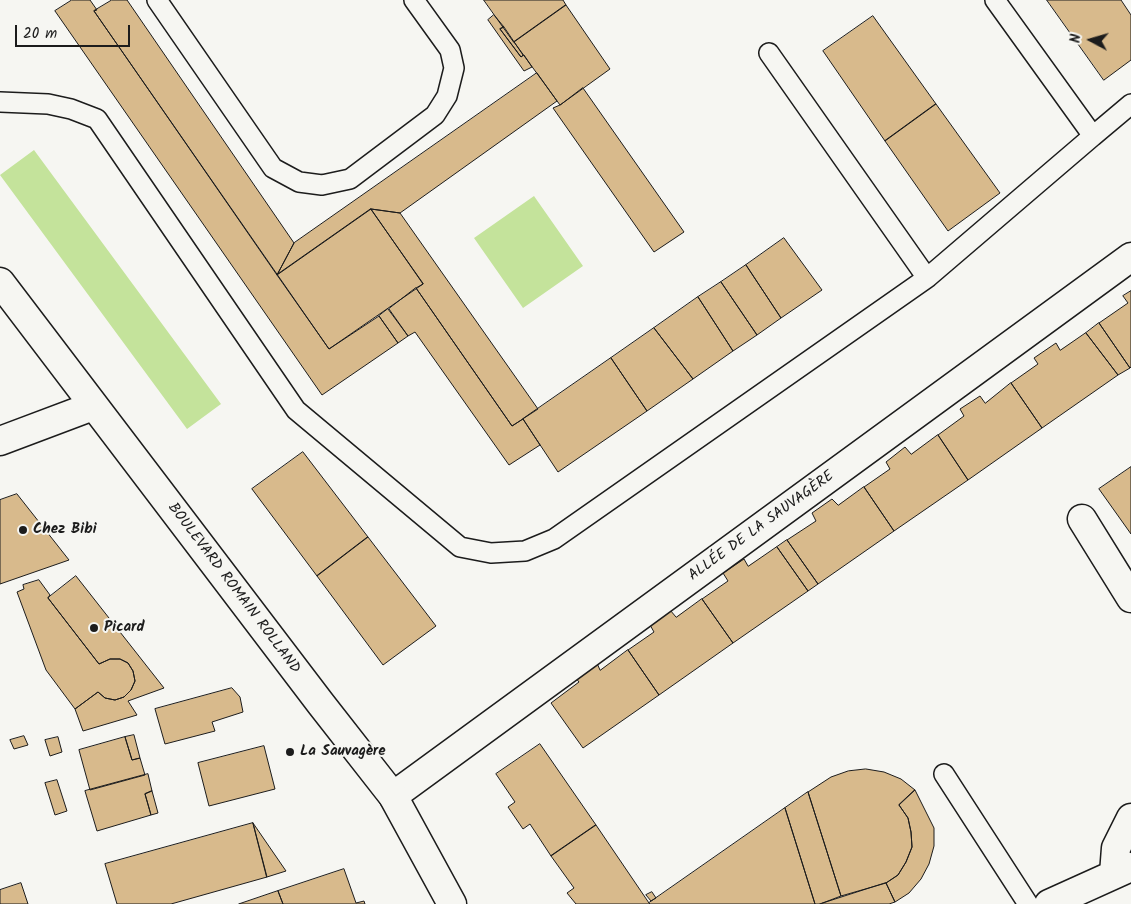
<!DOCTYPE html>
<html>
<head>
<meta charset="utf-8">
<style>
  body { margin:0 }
  #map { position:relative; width:1131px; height:904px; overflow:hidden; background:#f6f6f2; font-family:Kalam,sans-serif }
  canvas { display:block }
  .north { position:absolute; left:1066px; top:15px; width:50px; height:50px; -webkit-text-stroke:4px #f6f6f2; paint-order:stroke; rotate:276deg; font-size:14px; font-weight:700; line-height:20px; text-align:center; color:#1c1c1c }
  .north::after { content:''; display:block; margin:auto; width:18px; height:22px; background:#1c1c1c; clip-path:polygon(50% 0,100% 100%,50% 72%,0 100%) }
  .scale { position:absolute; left:15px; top:25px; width:115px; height:22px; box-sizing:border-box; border:2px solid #1c1c1c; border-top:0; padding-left:6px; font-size:15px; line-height:18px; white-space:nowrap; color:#1c1c1c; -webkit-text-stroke:4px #f6f6f2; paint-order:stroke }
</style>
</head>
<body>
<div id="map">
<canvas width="1131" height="904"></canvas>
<div class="north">N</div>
<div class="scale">20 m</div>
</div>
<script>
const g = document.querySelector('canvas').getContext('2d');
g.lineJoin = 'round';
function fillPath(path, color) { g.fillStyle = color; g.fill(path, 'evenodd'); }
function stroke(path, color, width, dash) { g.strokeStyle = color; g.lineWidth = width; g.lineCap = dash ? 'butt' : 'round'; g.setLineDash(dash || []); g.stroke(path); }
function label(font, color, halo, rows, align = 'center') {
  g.font = font + ' Kalam,sans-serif'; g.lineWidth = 4; g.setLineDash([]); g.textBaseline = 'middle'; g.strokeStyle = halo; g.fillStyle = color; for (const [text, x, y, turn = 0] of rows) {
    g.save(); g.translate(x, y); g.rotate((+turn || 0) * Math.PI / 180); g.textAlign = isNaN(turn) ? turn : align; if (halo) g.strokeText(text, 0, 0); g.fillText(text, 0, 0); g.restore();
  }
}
const green = new Path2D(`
  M34 150 221 404 187 429 0 175Z
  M534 196 583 266 523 308 474 238Z`);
const building = new Path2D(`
  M72 0H90L97 10 94 11 329 349 379 316 398 343 322 395 55 11Z
  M112 0H127L294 243 277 275 94 11Z
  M484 0H563L566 5 514 42Z
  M1047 0H1121L1131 15V60L1104 80Z
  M566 5 610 69 560 105 514 42Z
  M494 15 504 27 500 29 521 57 524 55 532 67 524 71 488 20Z
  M873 16 936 104 885 141 823 51Z
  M504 27 523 55 521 57 500 29Z
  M537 73 557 101 400 213 371 209 277 275 294 243Z
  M583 88 684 232 654 252 553 108 560 105Z
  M936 104 1000 193 948 231 885 141Z
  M371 209 423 284 329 349 277 275Z
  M371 209 400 213 538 409 512 426 416 288 423 284Z
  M784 238 822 290 781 318 746 265Z
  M746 265 781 318 757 335 721 282Z
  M721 282 757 335 733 351 698 297Z
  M416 288 512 426 523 419 540 445 509 465 415 332 408 336 389 309Z
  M1131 291V367L1130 368 1099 323 1128 303 1123 296Z
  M698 297 733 351 693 379 654 328Z
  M388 309 408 336 398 343 379 316Z
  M1099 323 1130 368 1118 375 1086 333Z
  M654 328 693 379 647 411 611 358Z
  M1086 333 1118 375 1042 428 1011 383 1038 364 1034 358 1056 343 1060 350Z
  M611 358 647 411 558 472 523 419Z
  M1011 383 1042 428 968 480 938 435 964 416 960 409 980 396 985 403Z
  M938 435 968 480 894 531 864 487 890 469 886 462 905 447 911 454Z
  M303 452 368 537 317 576 252 489Z
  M1131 467V534L1099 489Z
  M864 487 894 531 818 584 787 540 816 521 812 513 832 499 838 505Z
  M17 494 69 560 0 584V500Z
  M368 537 436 626 383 665 317 576Z
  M787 540 818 584 808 591 777 547Z
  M777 547 808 591 733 643 702 599 728 581 723 573 744 559 748 566Z
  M76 576 164 688 128 701 137 715 83 731 75 709 98 692 105 698 115 700 124 697 131 690 135 681 133 671 128 663 120 659H110L99 664 48 598Z
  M39 580 50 595 48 598 99 664 110 659H120L128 663 133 671 135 681 131 690 124 697 115 700 105 698 98 692 75 709 46 670 17 592 24 589 23 585Z
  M702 599 733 643 659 695 628 650 654 632 650 625 670 610 676 617Z
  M628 650 659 695 583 748 551 703 579 682 575 677 596 661 600 670Z
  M232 688 240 697 243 712 212 722 215 731 165 744 155 709Z
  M134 735 140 758 132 760 125 737Z
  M24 736 28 745 14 749 10 740Z
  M58 737 62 752 50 756 45 740Z
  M125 737 132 760 140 758 145 775 90 790 79 750Z
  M540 744 596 825 551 856 530 824 523 829 508 807 515 802 496 774Z
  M264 746 275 789 209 806 198 763Z
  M866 769 884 772 901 779 915 790 899 805 908 818 911 832 912 847 906 862 898 875 886 883 841 896 808 792 831 777 848 771Z
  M148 774 152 791 145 794 151 815 97 831 85 791Z
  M57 780 67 811 55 815 45 783Z
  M915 790 934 828V846L929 864 921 879 909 893 895 902 886 883 898 875 906 862 912 847 911 832 908 818 899 805Z
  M152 791 158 813 151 815 145 794Z
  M808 792 841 896 820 904H815L785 808Z
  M785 808 815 904H650L649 903Z
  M253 823 286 871 267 877Z
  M253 823 267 877 171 904H117L105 864Z
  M596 825 649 903 650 904H576L567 893 574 888 551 856Z
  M344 869 356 903 364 901 365 904H283L278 891Z
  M21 883 28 904H0V890Z
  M886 883 895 902 889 904H820Z
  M278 891 283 904H239Z
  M652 892 656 898 651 901 646 895Z`);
const service = new Path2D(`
  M157 0 273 168 299 182 322 185 350 179 435 115 447 96 454 68 450 50 414 0
  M995 0 1093 136 1131 104
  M769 53 927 278 1093 136
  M0 102 48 104 71 109 97 119 296 410 460 547 491 553 525 551 554 539 927 278
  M944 774 1028 904`);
const minor = new Path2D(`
  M0 441 93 406
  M1082 519 1131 598
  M393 796 1131 257
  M1114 874 1116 848 1131 818
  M1049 904 1131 867`);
const secondary = new Path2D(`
  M0 282 321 704 393 796 452 904`);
const markers = [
  [23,530,5,"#1c1c1c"],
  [94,628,5,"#1c1c1c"],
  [290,752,5,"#1c1c1c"]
];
const streetNames = [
  ["ALLÉE DE LA SAUVAGÈRE",762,527,-36],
  ["BOULEVARD ROMAIN ROLLAND",233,589,53]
];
const poiNames = [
  ["Chez Bibi",33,530],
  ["Picard",104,628],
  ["La Sauvagère",300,752]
];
fillPath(green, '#c4e39b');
fillPath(building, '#d8ba8c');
stroke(building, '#1c1c1c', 1);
stroke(service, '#1c1c1c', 22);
stroke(minor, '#1c1c1c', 31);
stroke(secondary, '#1c1c1c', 31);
stroke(service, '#f6f6f2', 19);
stroke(minor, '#f6f6f2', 28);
stroke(secondary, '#f6f6f2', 28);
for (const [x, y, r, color] of markers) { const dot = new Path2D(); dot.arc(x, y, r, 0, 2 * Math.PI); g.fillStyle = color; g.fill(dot); stroke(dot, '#f6f6f2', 2); }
label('15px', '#1c1c1c', '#f6f6f2', streetNames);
label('bold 15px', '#1c1c1c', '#f6f6f2', poiNames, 'left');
</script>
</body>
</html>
